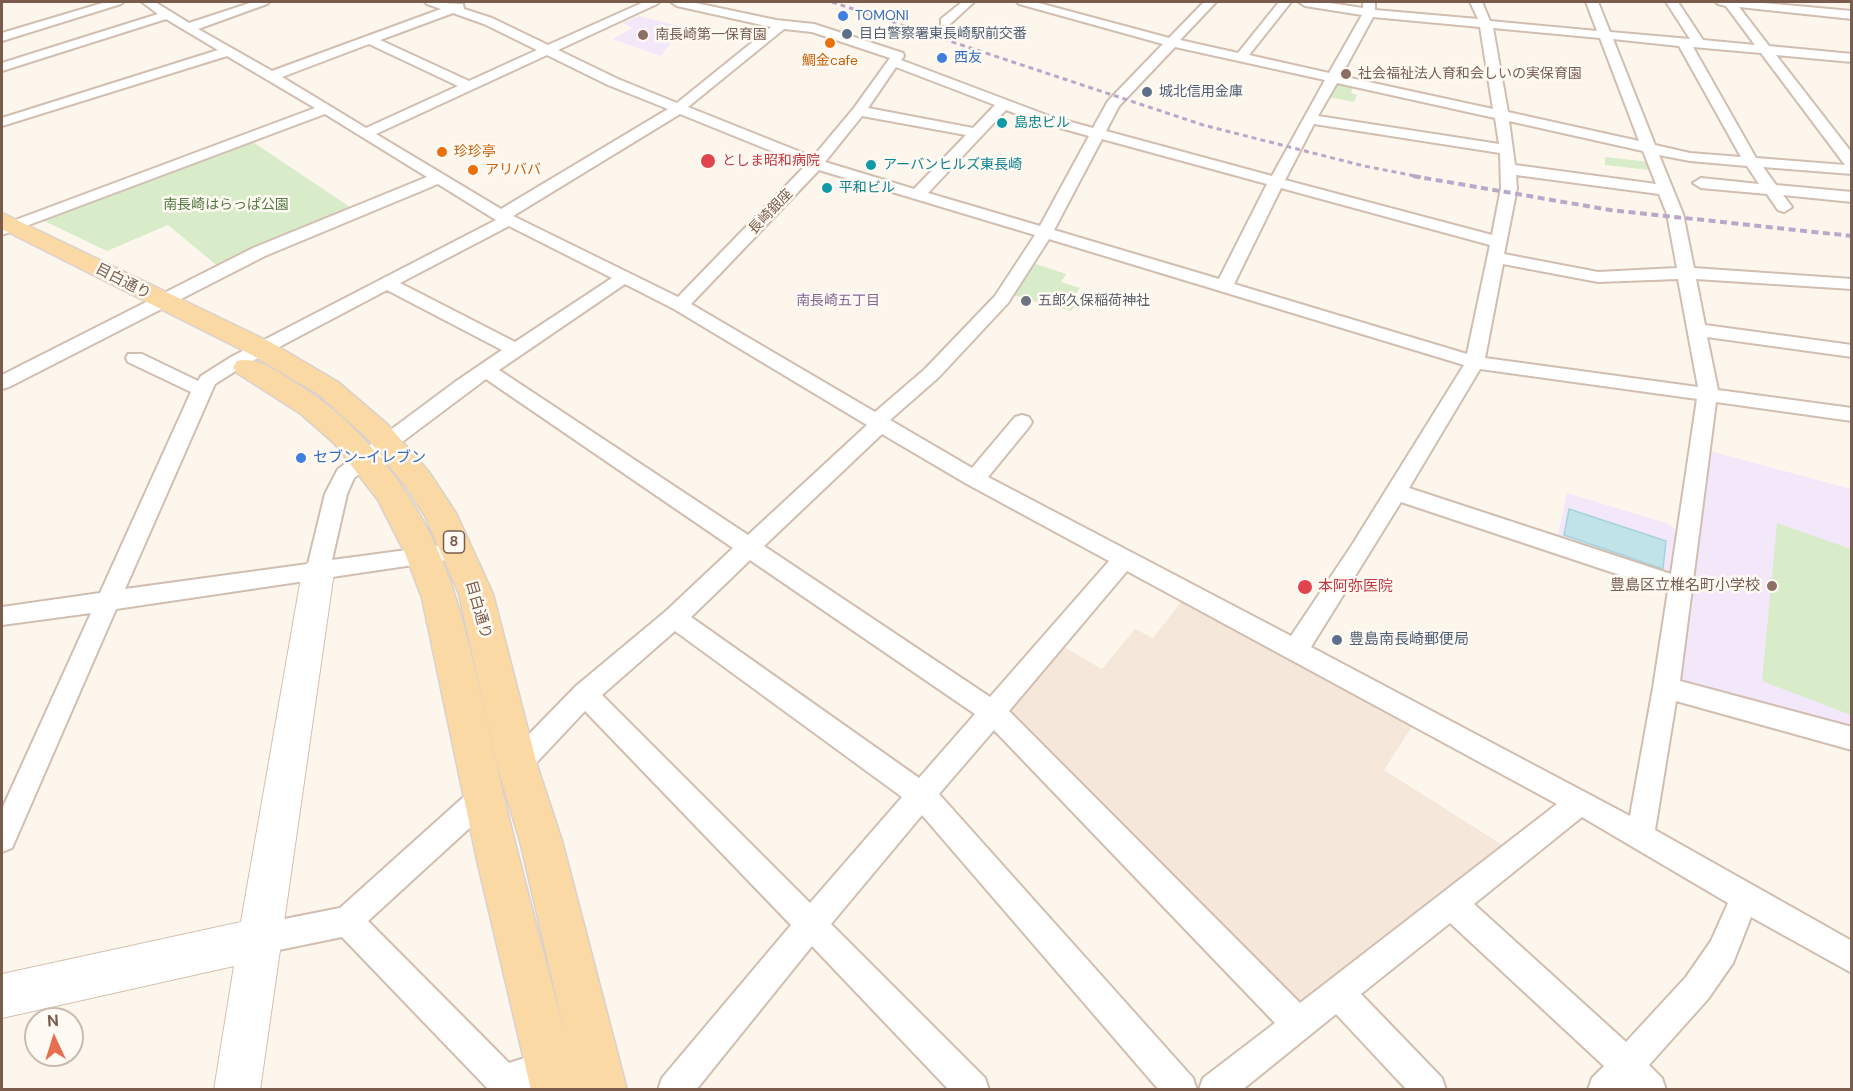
<!DOCTYPE html>
<html>
<head>
<meta charset="utf-8">
<style>
  body { margin:0 }
  #map { position:relative; width:1853px; height:1091px; overflow:hidden; background:#fdf6ec; font-family:"DM Sans",sans-serif }
  canvas { display:block }
  .frame { position:absolute; inset:0; border:3px solid #7a5c4d; pointer-events:none }
  .north { position:absolute; left:24px; top:1007px; width:60px; height:60px; box-sizing:border-box; background:#fffaf3; border:2px solid #cabbb1; border-radius:50%; rotate:356deg; font-size:16px; font-weight:700; line-height:24px; text-align:center; color:#7a5c4d }
  .north::after { content:''; display:block; margin:auto; width:21px; height:27px; background:#e76f51; clip-path:polygon(50% 0,100% 100%,50% 72%,0 100%) }
</style>
</head>
<body>
<div id="map">
<canvas width="1853" height="1091"></canvas>
<div class="frame"></div>
<div class="north">N</div>
</div>
<script>
const g = document.querySelector('canvas').getContext('2d');
g.lineJoin = 'round';
function fillPath(path, color) { g.fillStyle = color; g.fill(path, 'evenodd'); }
function stroke(path, color, width, dash) { g.strokeStyle = color; g.lineWidth = width; g.lineCap = dash ? 'butt' : 'round'; g.setLineDash(dash || []); g.stroke(path); }
function label(font, color, halo, rows, align = 'center') {
  g.font = font + ' "DM Sans","Noto Sans JP",sans-serif'; g.lineWidth = 5; g.setLineDash([]); g.textBaseline = 'middle'; g.strokeStyle = halo; g.fillStyle = color; for (const [text, x, y, turn = 0] of rows) {
    g.save(); g.translate(x, y); g.rotate((+turn || 0) * Math.PI / 180); g.textAlign = isNaN(turn) ? turn : align; if (halo) g.strokeText(text, 0, 0); g.fillText(text, 0, 0); g.restore();
  }
}
const residential = new Path2D(`
  M1181 602 1415 722 1384 770 1504 846 1298 1003 1002 710 1059 644 1102 669 1135 629 1153 638Z`);
const education = new Path2D(`
  M639 16 683 27 661 56 612 39 633 28 622 23Z
  M1710 451 1851 489V731L1679 683Z
  M1567 493 1669 524 1678 533 1673 579 1557 539Z`);
const green = new Path2D(`
  M1335 81 1354 84 1351 93 1357 95 1354 102 1328 97Z
  M250 140 353 209 220 268 168 225 107 251 42 220Z
  M1605 157 1650 162 1649 170 1605 165Z
  M1033 263 1066 274 1061 282 1080 288 1075 295 1082 298 1071 311 1012 295Z
  M1777 523 1851 549V715L1762 681Z`);
const water = new Path2D(`
  M1569 509 1666 541 1663 569 1564 535Z`);
const street = new Path2D(`
  M106 2H123L121 4 2 41V33Z
  M142 2H155L189 23 253 2H269L267 4 198 29 272 71 441 9 427 4 425 2 463 4 464 9 492 18 548 45 644 2H659L657 4 558 50 618 79 677 103 771 27 677 6 671 2H691L776 20 814 24 903 53 904 56 901 60 1049 116 1093 128 1108 101 1163 44 1019 4 1017 2H1035L1169 38 1204 2H1216L1180 40 1238 53 1279 2H1291L1249 55 1329 73 1362 15 1305 6 1299 2H1323L1363 8V2H1375V10L1478 19 1470 2H1482L1490 21 1597 31 1586 2H1598L1610 32 1690 39 1666 2H1678L1703 40 1755 45 1726 6 1718 4 1716 2H1752L1852 11V19L1739 7 1769 46 1852 54V62L1776 55 1852 153V174L1763 167 1776 185 1852 192V202L1783 195 1792 207 1784 212 1778 210 1767 194 1701 188 1693 183 1701 178 1759 184 1747 166 1690 161 1659 155 1683 214 1694 268 1852 279V289L1696 279 1705 325 1852 345V357L1707 337 1718 390 1852 408V421L1716 402 1680 681 1852 727V750L1676 701 1655 830 1852 941V973L1751 917 1733 963 1708 999 1649 1065 1662 1078 1666 1090H1588L1592 1078 1604 1066 1450 923 1361 994 1442 1078 1446 1090H1407L1336 1014 1242 1090H1199L1203 1078 1275 1023 994 730 939 794 1193 1078 1197 1090H1159L922 815 831 924 985 1078 989 1090H949L812 946 696 1090H658L662 1078 791 925 585 711 522 778 512 782 502 778 499 770 502 762 576 686 666 611 733 548 486 379 354 478 347 494 332 560 459 543 467 545 470 551 467 557 116 609 12 848 2 852V809L91 613 2 625V607L100 593 191 392 128 362 126 358 128 354H142L198 381 201 376 231 357 496 220 438 184 265 256 9 387 2 389V375L253 248 427 177 325 114 2 235V225L315 108 227 56 2 126V118L218 50 166 19 2 71V63L158 14ZM453 13 484 24 537 50 469 81 380 40ZM1373 17 1480 27 1493 109 1341 76ZM1493 28 1600 38 1639 141 1508 112ZM784 29 812 32 890 58 854 108 813 157 688 107ZM1613 39 1679 46 1741 157 1690 153 1655 145ZM369 44 458 86 366 128 282 77ZM1175 47 1325 80 1272 176 1106 131 1119 106ZM1693 47 1761 53 1845 165 1756 158ZM547 55 608 85 668 109 501 209 376 134ZM896 67 995 105 973 128 868 108ZM1337 83 1495 118 1499 144 1318 116ZM1006 110 1039 122 1089 136 1040 226 928 193ZM680 114 806 165 678 297 513 216ZM862 116 966 135 914 189 825 162ZM1509 121 1643 151 1656 184 1515 165ZM1314 124 1500 153 1501 188 1492 235 1285 180ZM1102 139 1267 184 1219 279 1054 230ZM819 170 1035 235 995 296 925 369 875 412 691 304ZM1516 175 1659 194 1667 214 1677 268 1598 272 1504 254 1517 188ZM1281 188 1490 245 1467 354 1234 284ZM509 226 612 278 515 342 400 283ZM1049 239 1464 365 1352 545 1291 636 988 477 1029 427 1032 422 1029 417 1022 415 1015 417 972 468 890 420 939 377 1008 303ZM1503 264 1598 282 1678 279 1698 387 1485 358ZM625 284 674 309 867 425 748 535 499 370ZM387 290 502 350 455 382 338 469 325 494 308 564 125 589 215 384 245 365ZM1480 369 1697 399 1671 574 1409 488ZM882 434 967 484 1109 561 990 697 764 546ZM1401 502 1668 591 1653 688 1630 816 1311 647ZM750 560 975 714 919 778 691 617ZM1127 571 1557 804 1300 1003 1009 711ZM675 631 902 797 810 903 602 695ZM1582 817 1728 903 1711 941 1686 977 1626 1042 1474 904Z
  M962 2H974L949 25H941V19Z
  M488 781 498 784 502 793 498 802 368 921 509 1063 550 1050 562 1054 566 1066 562 1078 528 1090H489L342 937 259 954 248 950 244 939 248 928 259 924 340 908 478 784Z`);
const secondary = new Path2D(`
  M318 560 329 563 334 572 260 1090H214L234 966 2 1018V974L241 922 302 572 307 563Z`);
const primary = new Path2D(`
  M2 213 272 343 338 382 387 424 429 472 456 513 493 594 537 765 562 841 627 1090H531L477 860 422 598 405 553 378 500 334 443 301 414 237 373 233 367 237 361C259 355 283 376 302 387 374 433 432 517 456 599 475 662 488 728 503 793 522 874 544 954 565 1034L520 841 497 765 459 594 425 516 407 488 367 438 318 394 252 355 2 229Z`);
const railFar1 = new Path2D(`
  M832 2 1203 125 1364 166 1421 177`);
const rail = new Path2D(`
  M1413 176 1610 210 1852 236`);
const markers = [
  [843,16,6,"#3f7fe0"],
  [847,34,6,"#5c6f8a"],
  [643,35,6,"#8d6e63"],
  [830,43,6,"#e8710a"],
  [942,58,6,"#3f7fe0"],
  [1346,74,6,"#8d6e63"],
  [1147,92,6,"#5c6f8a"],
  [1002,123,6,"#0f9aa8"],
  [442,152,6,"#e8710a"],
  [708,161,8,"#e0444e"],
  [871,165,6,"#0f9aa8"],
  [473,170,6,"#e8710a"],
  [827,188,6,"#0f9aa8"],
  [1026,301,6,"#6b7280"],
  [301,458,6,"#3f7fe0"],
  [1772,586,6,"#8d6e63"],
  [1305,587,8,"#e0444e"],
  [1337,640,6,"#5c6f8a"]
];
const farShopnames = [
  ["TOMONI",855,16],
  ["西友",954,58]
];
const farServicenames = [
  ["目白警察署東長崎駅前交番",859,34],
  ["城北信用金庫",1159,92]
];
const farEducationnames = [
  ["南長崎第一保育園",655,35],
  ["社会福祉法人育和会しいの実保育園",1358,74]
];
const farFoodnames = [
  ["鯛金cafe",830,61,"center"],
  ["珍珍亭",454,152],
  ["アリババ",485,170]
];
const farCulturenames = [
  ["島忠ビル",1014,123],
  ["アーバンヒルズ東長崎",883,165],
  ["平和ビル",839,188]
];
const farHealthnames = [
  ["としま昭和病院",722,161]
];
const farParknames = [
  ["南長崎はらっぱ公園",226,205]
];
const farStreetnames = [
  ["長崎銀座",771,212,-46]
];
const farNeighbourhoodnames = [
  ["南長崎五丁目",838,301]
];
const farWorshipnames = [
  ["五郎久保稲荷神社",1038,301]
];
const shields = [
  [454,542,21]
];
const shieldNames = [
  ["8",454,542]
];
const streetNames = [
  ["目白通り",123,282,27],
  ["目白通り",478,610,74]
];
const shopNames = [
  ["セブン-イレブン",313,458]
];
const educationNames = [
  ["豊島区立椎名町小学校",1760,586]
];
const healthNames = [
  ["本阿弥医院",1318,587]
];
const serviceNames = [
  ["豊島南長崎郵便局",1349,640]
];
fillPath(residential, '#f5e8da');
fillPath(education, '#f3e8fa');
fillPath(green, '#d8ecc9');
fillPath(water, '#bfe3e8');
stroke(water, '#a5d3da', 1.5);
stroke(street, '#d1beb0', 4);
stroke(secondary, '#d6c0b0', 2);
stroke(primary, '#dad1cd', 3);
fillPath(street, '#fff');
fillPath(secondary, '#fff');
fillPath(primary, '#fbd9a5');
stroke(railFar1, '#b9a8c9', 3, [5, 4]);
stroke(rail, '#b9a8c9', 4, [7, 4.5]);
for (const [x, y, r, color] of markers) { const dot = new Path2D(); dot.arc(x, y, r, 0, 2 * Math.PI); g.fillStyle = color; g.fill(dot); stroke(dot, '#fffaf3', 2); }
label('14px', '#366cbe', '#fffaf3', farShopnames, 'left');
label('14px', '#4e5e75', '#fffaf3', farServicenames, 'left');
label('14px', '#785e54', '#fffaf3', farEducationnames, 'left');
label('14px', '#c56008', '#fffaf3', farFoodnames, 'left');
label('14px', '#0d838f', '#fffaf3', farCulturenames, 'left');
label('14px', '#be3a42', '#fffaf3', farHealthnames, 'left');
label('14px', '#537a41', '#fffaf3', farParknames);
label('14px', '#7a5c4d', '#fffaf3', farStreetnames);
label('14px', '#846695', '#fffaf3', farNeighbourhoodnames);
label('14px', '#5b616d', '#fffaf3', farWorshipnames, 'left');
for (const [x, y, w] of shields) { const box = new Path2D(); box.roundRect(x - w / 2, y - 11, w, 22, 4.5); g.fillStyle = '#fffaf3'; g.fill(box); stroke(box, '#7a5c4d', 1.5); }
label('bold 14px', '#7a5c4d', null, shieldNames);
label('15px', '#7a5c4d', '#fffaf3', streetNames);
label('15px', '#366cbe', '#fffaf3', shopNames, 'left');
label('15px', '#785e54', '#fffaf3', educationNames, 'right');
label('15px', '#be3a42', '#fffaf3', healthNames, 'left');
label('15px', '#4e5e75', '#fffaf3', serviceNames, 'left');
</script>
</body>
</html>
